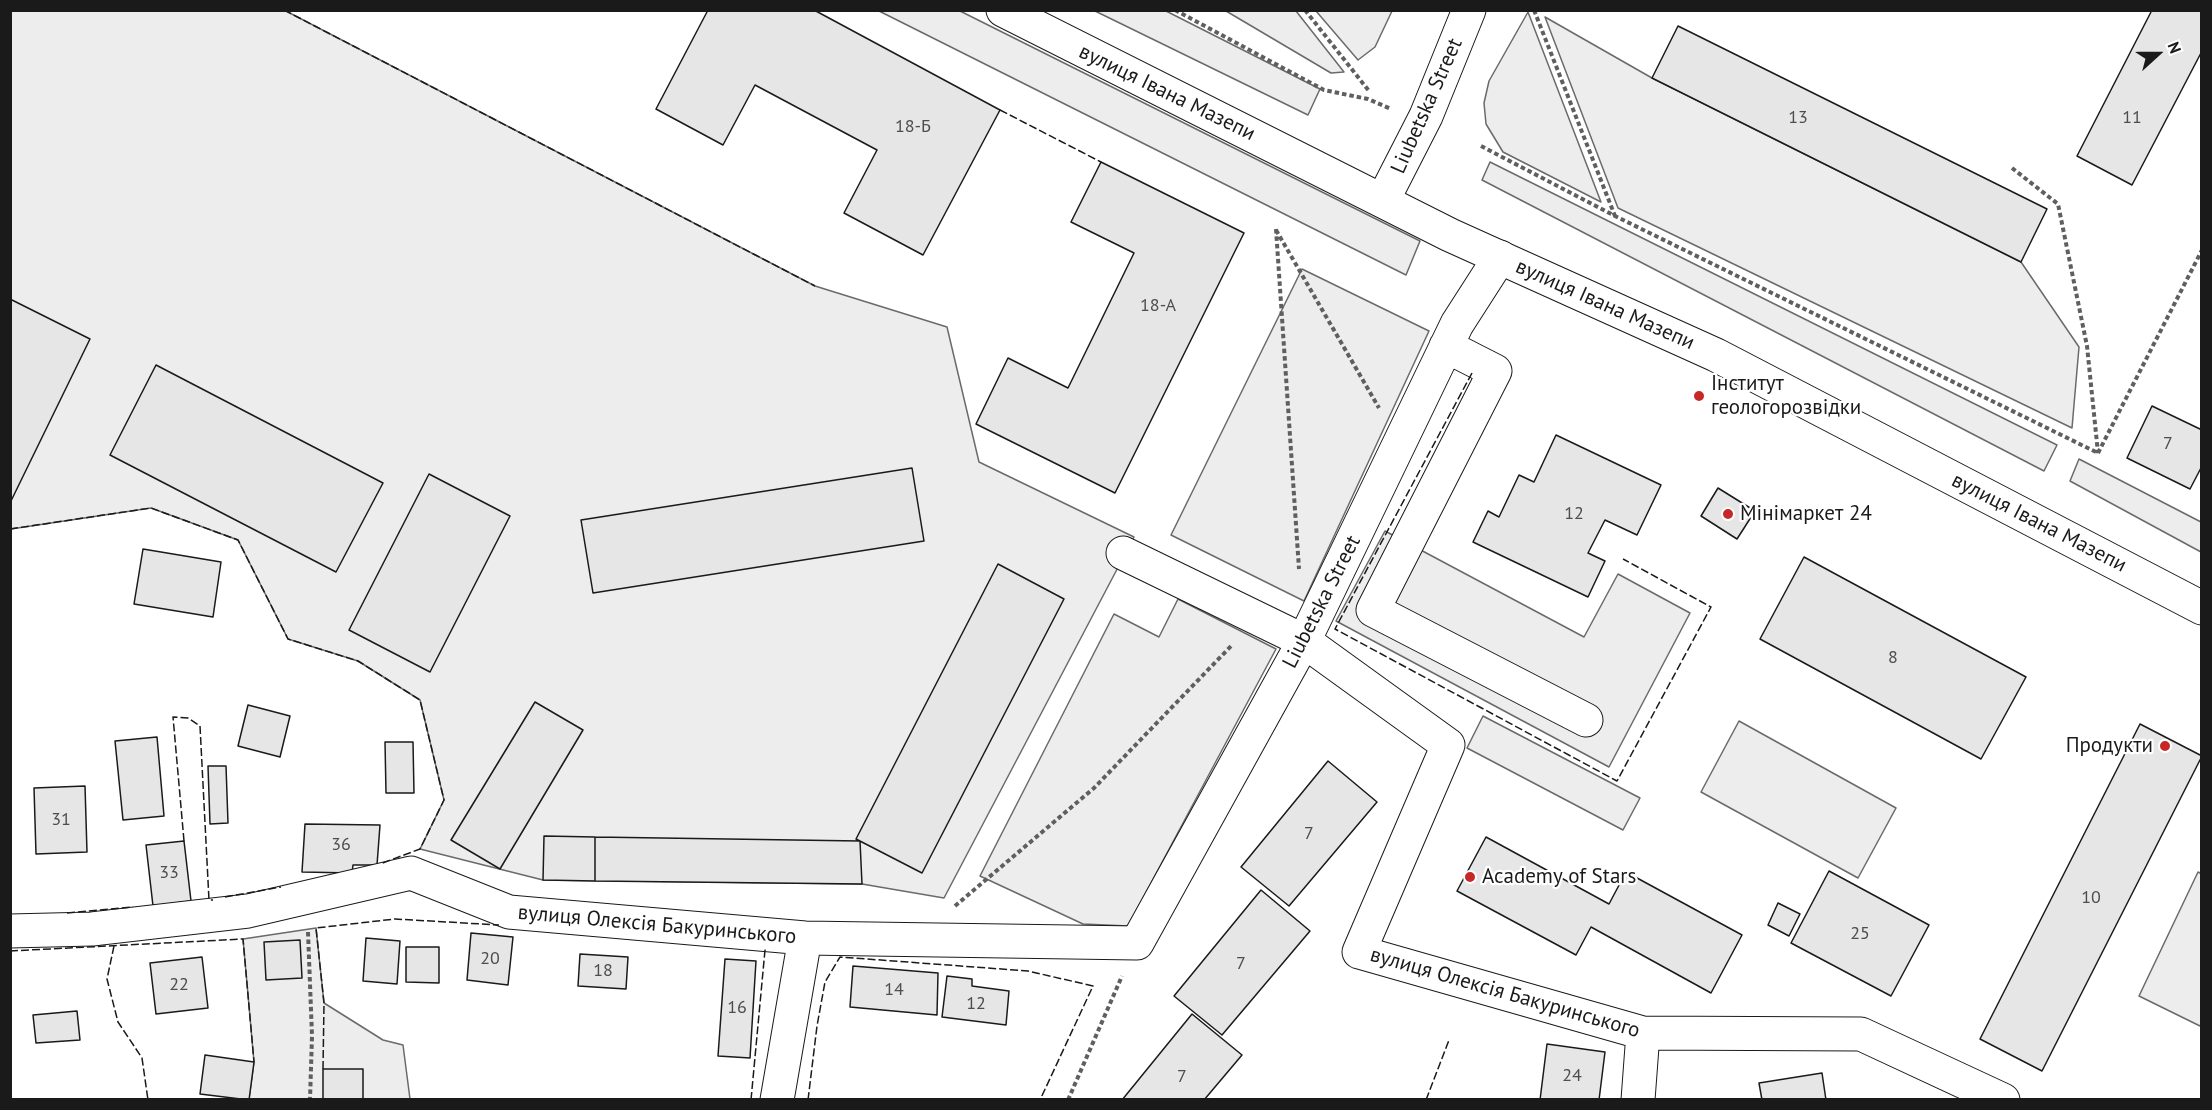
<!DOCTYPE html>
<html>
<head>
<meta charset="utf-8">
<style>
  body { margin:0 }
  #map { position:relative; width:2212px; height:1110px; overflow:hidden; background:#fff; font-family:"PT Sans",sans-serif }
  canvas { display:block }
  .frame { position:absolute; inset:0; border:12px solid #1a1a1a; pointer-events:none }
  .north { position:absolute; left:2128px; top:24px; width:60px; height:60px; -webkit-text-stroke:4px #fff; paint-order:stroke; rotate:69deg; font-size:16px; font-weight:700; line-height:24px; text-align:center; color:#1a1a1a }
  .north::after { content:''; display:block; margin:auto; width:21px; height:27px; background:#1a1a1a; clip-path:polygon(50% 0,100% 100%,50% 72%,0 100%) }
</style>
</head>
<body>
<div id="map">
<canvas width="2212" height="1110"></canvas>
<div class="frame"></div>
<div class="north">N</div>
</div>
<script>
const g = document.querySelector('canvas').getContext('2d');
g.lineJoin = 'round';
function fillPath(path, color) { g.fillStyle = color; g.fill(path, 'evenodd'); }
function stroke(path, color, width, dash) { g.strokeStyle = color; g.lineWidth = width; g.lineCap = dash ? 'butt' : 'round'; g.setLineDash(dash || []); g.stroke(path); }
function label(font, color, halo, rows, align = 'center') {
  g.font = font + ' "PT Sans",sans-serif'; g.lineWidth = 4.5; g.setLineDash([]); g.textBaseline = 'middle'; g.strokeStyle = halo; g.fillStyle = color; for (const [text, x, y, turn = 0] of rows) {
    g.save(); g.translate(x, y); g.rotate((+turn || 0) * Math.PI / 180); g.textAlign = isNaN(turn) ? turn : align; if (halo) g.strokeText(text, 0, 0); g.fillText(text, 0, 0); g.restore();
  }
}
const built = new Path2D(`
  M284 10 815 286 947 327 979 462 1134 537 944 898 862 884 543 880 420 849 444 800 420 700 358 661 288 639 238 540 151 508 11 529V11Z
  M879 11H960L1420 241 1406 275Z
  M1095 11H1166L1320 89 1308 115Z
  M1226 11H1296L1344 72 1331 73Z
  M1316 11H1392L1375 47 1358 60Z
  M1528 12 1601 202 1503 152 1486 124 1484 103 1489 81Z
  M1545 17 1652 78 2021 262 2079 347 2072 428 1618 208Z
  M1490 162 2057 445 2044 471 1482 180Z
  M1302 269 1429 331 1304 601 1171 535Z
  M2079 459 2201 522V552L2070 481Z
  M1385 531 1584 637 1618 574 1690 613 1609 767 1336 621Z
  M1178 599 1276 649 1128 926 1083 924 980 876 1114 614 1159 637Z
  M1483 716 1640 798 1623 830 1467 748Z
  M1739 721 1896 808 1858 878 1701 792Z
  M2198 872 2202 874V1023L2200 1026 2139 996Z
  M316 928 324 1003 383 1040 403 1045 410 1099H249L254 1062 243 939Z`);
const building = new Path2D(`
  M708 10H814L1000 110 923 255 844 213 877 150 755 85 723 145 656 109Z
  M2152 10H2202V51L2132 185 2077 156Z
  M1678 26 2047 209 2021 262 1652 78Z
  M1101 162 1244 233 1115 493 976 424 1008 358 1068 388 1134 253 1071 222Z
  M10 299 90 339 10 503Z
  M156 365 383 483 336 572 110 455Z
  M2152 406 2202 430V466L2190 489 2127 458Z
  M1556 435 1661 485 1637 535 1605 520 1588 553 1605 561 1588 597 1473 542 1488 511 1499 517 1519 475 1534 482Z
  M912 468 924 541 593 593 581 520Z
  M429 474 510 516 430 672 349 630Z
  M1718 488 1755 511 1737 539 1701 516Z
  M143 549 221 562 213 617 134 604Z
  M1804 557 2026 677 1981 759 1760 639Z
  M998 564 1064 599 922 873 856 839Z
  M535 702 583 730 500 869 451 840Z
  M248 705 290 716 280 757 238 746Z
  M2140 724 2202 756 2042 1071 1980 1039Z
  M157 737 164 816 123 820 115 741Z
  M385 742H413L414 793H386Z
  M1328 761 1377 802 1289 906 1241 867Z
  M208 766H226L228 823 210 824Z
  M85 786 87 852 36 854 34 788Z
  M305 824 380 825 377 865H353L352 873 302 872Z
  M544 836 595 837V881L543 880Z
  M595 837 860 841 862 884 595 881Z
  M1486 837 1609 904 1626 872 1742 935 1711 993 1591 927 1576 955 1457 891Z
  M184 841 191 901 153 906 146 845Z
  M1829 871 1929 925 1891 996 1791 943Z
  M1261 890 1310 931 1222 1035 1174 996Z
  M1778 903 1800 914 1789 936 1768 925Z
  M471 933 513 937 508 985 467 980Z
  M366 938 400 941 397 984 363 981Z
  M300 940 302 978 266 980 264 942Z
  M406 947H439V983L406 982Z
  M580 954 628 957 626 989 578 986Z
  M202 957 208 1008 156 1014 150 963Z
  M725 959 756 961 750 1058 718 1056Z
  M853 966 938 973 937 1015 850 1007Z
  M947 976 972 979V986L1009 991 1006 1025 942 1017Z
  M77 1011 80 1040 36 1043 33 1015Z
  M1192 1014 1242 1055 1204 1100H1122Z
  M1547 1044 1605 1052 1599 1100H1540Z
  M205 1055 254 1062 249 1100 200 1094Z
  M323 1069H363V1100H323Z
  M1822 1073 1826 1100H1762L1759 1083Z`);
const path = new Path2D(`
  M1175 10 1324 90 1368 99 1391 109
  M1305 10 1369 91
  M1534 10 1615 216
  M1481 146 1615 216 2098 453
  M2012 168 2058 204 2087 346 2098 453
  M1276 229 1299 569
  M1276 230 1379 408
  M2098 453 2202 250
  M955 906 1094 788 1233 644
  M308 932 312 1036 310 1100
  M1068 1100 1122 976`);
const minor = new Path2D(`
  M1446 346 1495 371 1373 610 1586 720
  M1123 553 1304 641 1448 745 1359 952 1643 1033 1861 1034 2003 1100
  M10 931 92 929 248 911 411 873 509 912 805 938 1137 943 1304 641 1457 324 1500 257
  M777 1100 805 938
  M1638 1100 1643 1033`);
const major = new Path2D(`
  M1003 10 1450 235 1716 355 2202 608
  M1383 200 1426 116 1469 10`);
const fence = new Path2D(`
  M284 10 815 286
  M1000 110 1101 162
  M1472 373 1335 629 1617 781 1711 607 1623 559
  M10 529 151 508 238 540 288 639 358 661 420 700 444 800 420 849 380 864
  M184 841 173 717 188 718 200 726 209 900H213
  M225 897 281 887
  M67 913 133 907
  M114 946 107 979 118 1022 142 1058 148 1100
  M10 951 243 939 254 1062
  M323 1069 324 1003 316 928 395 919 499 925
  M751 1100 765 950H762
  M808 1100 817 1026 825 982 840 957 1028 971 1093 986 1040 1100
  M1426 1100 1449 1040`);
const markers = [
  [1699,396,6,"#c62828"],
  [1728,514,6,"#c62828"],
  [2165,746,6,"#c62828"],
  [1470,877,6,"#c62828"]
];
const numberNames = [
  ["13",1798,118],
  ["11",2132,118],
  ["18-Б",913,127],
  ["18-А",1158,306],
  ["7",2168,444],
  ["12",1574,514],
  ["8",1893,658],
  ["31",61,820],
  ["7",1309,834],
  ["36",341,845],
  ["33",169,873],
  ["10",2091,898],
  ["25",1860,934],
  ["20",490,959],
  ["7",1241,964],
  ["18",603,971],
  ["22",179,985],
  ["14",894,990],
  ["12",976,1004],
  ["16",737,1008],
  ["24",1572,1076],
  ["7",1182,1077]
];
const streetNames = [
  ["вулиця Івана Мазепи",1167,93,26],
  ["Liubetska Street",1427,106,-66],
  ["вулиця Івана Мазепи",1605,305,24],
  ["вулиця Івана Мазепи",2039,523,27],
  ["Liubetska Street",1322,602,-63],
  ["вулиця Олексія Бакуринського",657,925,5],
  ["вулиця Олексія Бакуринського",1505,993,16]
];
const poiNames = [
  ["Інститут",1711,384],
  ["геологорозвідки",1711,408],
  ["Мінімаркет 24",1740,514],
  ["Продукти",2153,746,"right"],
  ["Academy of Stars",1482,877]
];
fillPath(built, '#ededed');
stroke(built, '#6a6a6a', 1.5);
fillPath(building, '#e6e6e6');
stroke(building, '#1a1a1a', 1.5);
stroke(minor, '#1a1a1a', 35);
stroke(major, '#1a1a1a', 35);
stroke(path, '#5f5f5f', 4, [4.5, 3]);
stroke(minor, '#fff', 33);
stroke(major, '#fff', 33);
stroke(fence, '#1a1a1a', 1.5, [8, 3]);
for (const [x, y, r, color] of markers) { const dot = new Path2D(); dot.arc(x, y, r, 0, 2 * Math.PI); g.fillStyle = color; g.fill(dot); stroke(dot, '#fff', 2); }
label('18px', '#4d4d4d', null, numberNames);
label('21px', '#1a1a1a', '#fff', streetNames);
label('21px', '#1a1a1a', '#fff', poiNames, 'left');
</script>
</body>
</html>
